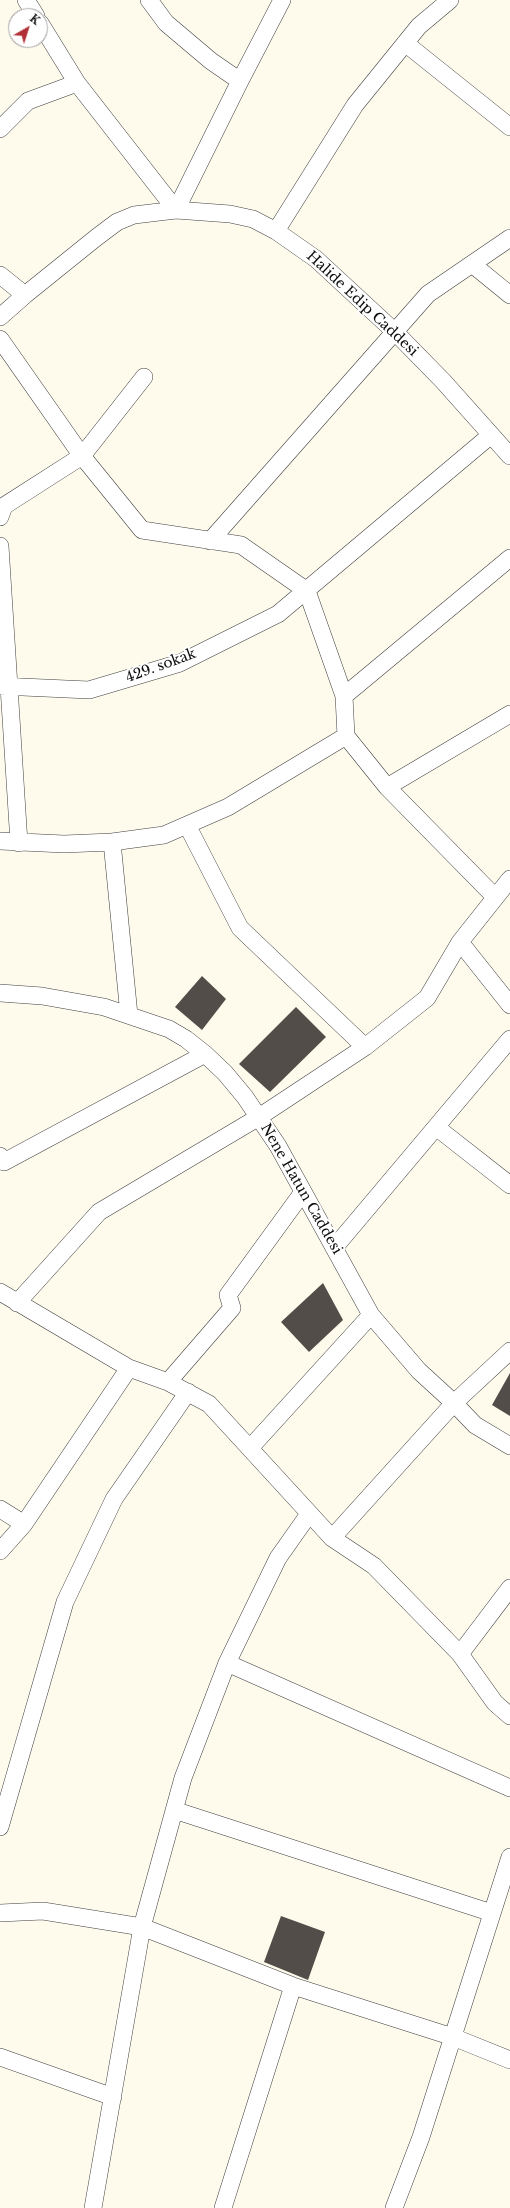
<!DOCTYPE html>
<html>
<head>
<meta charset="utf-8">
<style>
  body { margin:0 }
  #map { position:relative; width:510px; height:2208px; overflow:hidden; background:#fefaec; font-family:"Libre Baskerville",serif }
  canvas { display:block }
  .north { position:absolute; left:8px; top:8px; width:40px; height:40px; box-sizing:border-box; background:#fff; border:1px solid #9e9e9e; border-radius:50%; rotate:39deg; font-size:11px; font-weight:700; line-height:16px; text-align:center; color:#0c0c0c }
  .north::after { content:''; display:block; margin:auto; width:14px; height:18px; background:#b12e36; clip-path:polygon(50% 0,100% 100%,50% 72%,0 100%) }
</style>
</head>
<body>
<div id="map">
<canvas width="510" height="2208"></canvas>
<div class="north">K</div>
</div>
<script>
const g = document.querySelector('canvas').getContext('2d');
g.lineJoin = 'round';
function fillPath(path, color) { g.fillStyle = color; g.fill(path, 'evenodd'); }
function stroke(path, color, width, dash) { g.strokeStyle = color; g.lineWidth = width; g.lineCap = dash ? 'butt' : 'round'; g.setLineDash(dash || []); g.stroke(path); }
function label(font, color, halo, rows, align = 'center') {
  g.font = font + ' "Libre Baskerville",serif'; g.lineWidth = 4; g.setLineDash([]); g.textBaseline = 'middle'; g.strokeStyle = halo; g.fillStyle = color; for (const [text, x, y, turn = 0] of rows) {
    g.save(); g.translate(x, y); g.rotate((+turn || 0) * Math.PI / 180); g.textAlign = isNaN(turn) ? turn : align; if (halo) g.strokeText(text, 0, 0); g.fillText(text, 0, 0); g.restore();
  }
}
const building = new Path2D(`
  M202 976 226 999 202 1030 175 1007Z
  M296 1007 326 1037 270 1092 239 1064Z
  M323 1283 343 1320 309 1352 281 1322Z
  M510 1373V1416L492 1405Z
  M281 1916 325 1932 308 1980 264 1962Z`);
const minor = new Path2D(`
  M26 0 36 16
  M149 0 166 23 211 61 240 81
  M40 23 77 83 176 210 240 81 282 0
  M405 43 510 127
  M0 129 28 101 77 83
  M276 231 355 105 419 26 450 0
  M472 264 510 295
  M0 275 25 295
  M0 317 25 295 97 237 117 222 134 215 176 210 230 214 253 219 276 231 316 259 395 332 443 381 510 456
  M0 339 82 456 142 530 241 545 307 591 344 696 346 736 387 787 495 897
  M0 517 4 506 82 456 144 377
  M210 541 428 294 510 238
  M0 546 19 843
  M0 686 89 690 180 663 278 614 491 435
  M344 696 510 558
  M387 787 510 714
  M187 825 240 928 365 1047
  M0 841 64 844 112 842 164 835 228 807 346 736
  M112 842 129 1015
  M460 942 510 1005
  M0 993 42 996 104 1007 169 1029 186 1039 205 1054 225 1073 245 1097 278 1146 371 1315 419 1371 454 1403 475 1425 510 1446
  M436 1127 510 1185
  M0 1156 4 1162 205 1054
  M334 1248 510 1039
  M0 1292 129 1368 168 1382 209 1404 332 1538 374 1566 460 1654 495 1703 510 1716
  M17 1303 99 1212 259 1117 365 1047 427 998 460 942 510 879
  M168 1382 232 1308 228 1295 303 1192
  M250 1448 371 1315
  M0 1509 24 1524
  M332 1538 454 1403 510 1351
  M0 1551 24 1524 129 1368
  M460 1654 510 1588
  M227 1663 510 1788
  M174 1810 492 1913
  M0 1827 65 1602 114 1499 188 1392
  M0 1913 43 1911 142 1927 293 1986 453 2037 510 2060
  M0 2057 113 2097
  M93 2208 142 1927 183 1778 227 1663 278 1558 309 1514
  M223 2208 293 1986
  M394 2208 421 2137 510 1857`);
const streetNames = [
  ["Halide Edip Caddesi",362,304,43],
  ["429. sokak",161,666,-20],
  ["Nene Hatun Caddesi",301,1189,60]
];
fillPath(building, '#534d49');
stroke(minor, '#3f3f3f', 18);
stroke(minor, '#fff', 17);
label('14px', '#0c0c0c', '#fff', streetNames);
</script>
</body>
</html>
